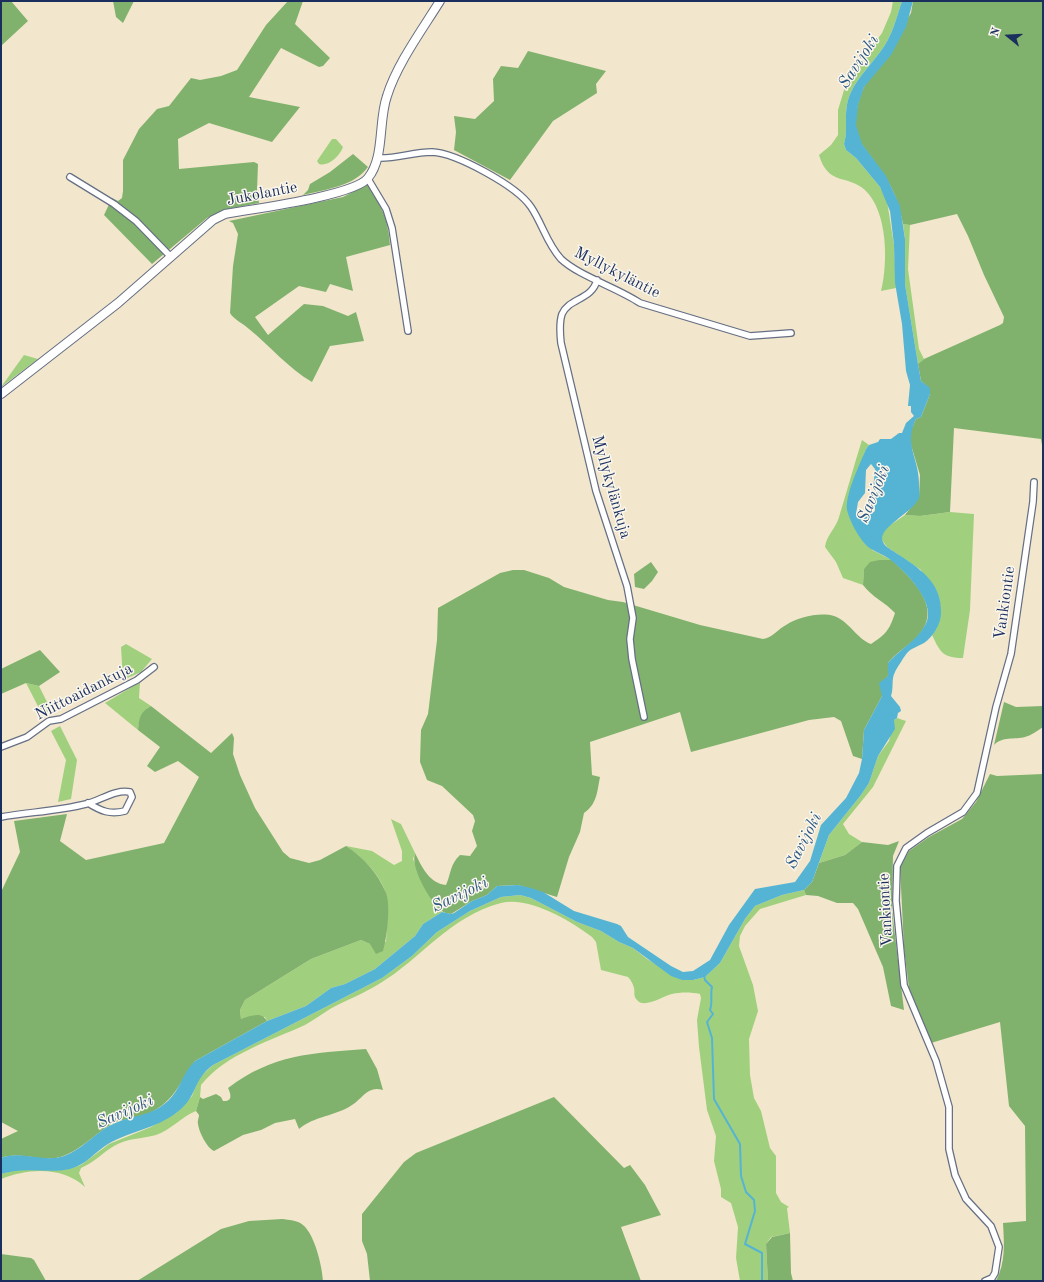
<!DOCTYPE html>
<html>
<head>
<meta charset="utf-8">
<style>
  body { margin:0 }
  #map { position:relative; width:1044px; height:1282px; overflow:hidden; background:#f2e7cc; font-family:"Old Standard TT",serif }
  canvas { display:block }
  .frame { position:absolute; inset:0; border:2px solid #1b2f5e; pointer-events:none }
  .north { position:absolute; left:988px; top:16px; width:40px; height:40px; -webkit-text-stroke:3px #fbf7ec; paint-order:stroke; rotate:288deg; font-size:11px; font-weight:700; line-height:16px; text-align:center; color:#1b2f5e }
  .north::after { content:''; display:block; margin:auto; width:14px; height:18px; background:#1b2f5e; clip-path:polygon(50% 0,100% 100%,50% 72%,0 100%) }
</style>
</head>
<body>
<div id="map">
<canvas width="1044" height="1282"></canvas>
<div class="frame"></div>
<div class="north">N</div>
</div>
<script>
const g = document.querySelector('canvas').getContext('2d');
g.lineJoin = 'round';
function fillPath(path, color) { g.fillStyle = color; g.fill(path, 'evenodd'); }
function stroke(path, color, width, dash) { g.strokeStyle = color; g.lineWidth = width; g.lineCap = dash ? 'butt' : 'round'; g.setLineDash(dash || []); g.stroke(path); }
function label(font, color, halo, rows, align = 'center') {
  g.font = font + ' "Old Standard TT",serif'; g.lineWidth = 3; g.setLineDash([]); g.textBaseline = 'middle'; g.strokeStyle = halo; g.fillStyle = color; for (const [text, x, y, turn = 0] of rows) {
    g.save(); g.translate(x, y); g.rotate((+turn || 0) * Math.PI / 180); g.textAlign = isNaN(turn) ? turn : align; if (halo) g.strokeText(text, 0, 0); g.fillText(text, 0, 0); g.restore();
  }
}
const green = new Path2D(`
  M893 1H902C896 19 892 37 880 52 870 66 858 77 851 92 842 111 849 128 844 144L846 150 856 158 880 187 887 201 894 245 896 288 881 291C888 263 888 212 865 190 847 174 828 186 819 155L831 145 838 135V110L844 90 859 64 882 33 891 12Z
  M332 139H336L343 147C340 156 328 167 319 164L317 161Z
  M903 224 910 225 908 269 919 349 924 359 918 364 905 284V239Z
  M24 355 38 359 1 387Z
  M862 440 869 445 866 449 848 497 872 550 892 560H879L864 569 863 585 843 578 836 562 825 547C826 536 836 528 839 517 847 491 854 465 862 440Z
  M950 512 974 514 970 610 963 658C943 658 940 652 932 635L937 628 921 570 887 547 882 540V534L886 528 905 515 920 516Z
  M126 644 152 659 141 672 123 680 121 647Z
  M140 682 139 698 151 706C141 711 139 720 138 730L105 703Z
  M26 683 39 686 51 710 42 714Z
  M897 718 906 721 873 787 843 824 849 834 862 842 845 855 819 863 829 835 861 795 869 783 878 756 889 741 894 720Z
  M60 726 77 760 71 799 58 802 66 760 51 731Z
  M391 819 401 824 415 853 413 859 430 896 442 912 423 924 415 936 375 969 345 984 331 988 306 1006 267 1021 265 1017 241 1019 240 1010 245 1000 311 959 361 940 370 944 386 942C387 927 389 910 386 895 383 877 361 856 346 846L372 851 394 865 402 861V851Z
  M804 890 806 895 760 909 745 926 740 936 739 946 753 985 758 1011 749 1039 750 1075 754 1098 761 1111 770 1148 776 1156V1193L781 1202 789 1207 787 1208 790 1233 771 1237 766 1244 768 1281H740L736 1258 738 1227 731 1203 721 1197V1189L714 1161 716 1136 707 1110 699 1047 697 1020 701 998 700 994C691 992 681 992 672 994 663 996 644 1009 637 1000 633 996 635 992 634 988 633 984 631 980 628 977L601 970 596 942 592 937C571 921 529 896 501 903 450 916 421 959 379 984 363 994 346 1000 330 1009 322 1014 314 1020 305 1025 270 1041 226 1054 201 1085L200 1097 196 1111C181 1117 171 1130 156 1135 142 1139 127 1138 114 1146 102 1153 95 1162 81 1168L79 1173 85 1187C63 1166 28 1168 1 1179V1174L15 1170 69 1169 81 1165 109 1144 151 1127 176 1113 192 1096 199 1078 213 1065 382 978 412 956 437 932 470 911 501 897 520 895 531 898 577 922 601 931 619 942 633 948 647 959 682 980H693L705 977 720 963 745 919 755 906 782 895Z`);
const forest = new Path2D(`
  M1 1H11L28 21 1 46Z
  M113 1H134L123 23 116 17Z
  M288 1H303L295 24 330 58 323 66 319 67 281 48 249 97 300 107 272 142 209 123 178 139 179 169 254 162 258 164 257 191 259 203 223 210 207 218 152 264 104 215 112 198 118 201 122 198 123 191V160L139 129 157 109 169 106 191 78 200 80 221 76 237 70 266 25Z
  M913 1H1043V451L1041 439 954 428 950 512 920 516 905 515 919 497 920 475 911 445V430L916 419 921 417 930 394 929 388 921 381 918 364 924 359 1000 325 1003 323 1004 317 984 275 968 236 957 214 910 225 903 224C897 189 883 173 863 146 851 130 856 104 864 87 867 80 873 74 877 67 889 49 900 31 911 13Z
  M528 51 606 71 596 84 597 93 553 121 510 180 454 150 456 132 454 116 475 119 494 101 493 79 501 66 518 68Z
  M353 154 368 167C353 187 326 189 303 195L308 190 310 184 330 172Z
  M369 184C381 207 388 218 390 245L346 257 353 291 330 284 326 292 299 286 255 317 268 335 304 304 323 306 348 316 356 312 364 341 330 346 312 382C288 368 270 346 249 329 243 323 234 320 230 313L233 266 238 234 233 223 229 221 343 197Z
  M879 560H892C915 582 946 611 914 640 905 648 896 653 888 663V676L885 680 882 696 864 730 862 759 853 756 841 721 834 717 809 720 691 752 680 712 590 742 592 775 600 777C597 792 597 804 584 813L580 832 569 857 557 897 518 885 497 886 487 895 472 901 451 914C448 913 444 913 442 911 430 902 410 867 415 853 422 867 429 883 446 885 451 874 450 864 460 855L470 856 477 846 472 831 475 821 473 815 442 786 427 780 420 762 421 730 428 714 437 640 438 608 500 573 513 570H524L549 578 564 587 608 600 623 602 700 625 763 639C772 638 778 629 786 625 798 617 820 612 834 616 849 621 857 639 871 644 886 634 889 631 895 613 885 602 873 598 863 585L864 569 870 562Z
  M651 562 658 572 652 581 644 589 635 587 634 574Z
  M40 650 60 672 39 686 26 683 1 694V669Z
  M1004 702 1016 707 1043 706V727C1037 731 1032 735 1025 737 1015 740 1002 736 994 745Z
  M151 706 211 753 232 733 234 738 233 754 240 775 255 808 283 852 290 858 309 863 320 860 346 846C363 857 378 873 386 893 391 906 387 938 383 951L376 954 370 944 361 940 311 959 245 1000 240 1010 241 1019C251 1016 261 1011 267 1021L195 1061C185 1073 180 1088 169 1099 160 1109 147 1115 135 1118 129 1120 122 1119 116 1122 95 1132 80 1153 56 1158 38 1161 19 1151 1 1158V1139L18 1131 1 1122V892L20 852 14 821 67 814 60 841 86 860 164 843 199 777 178 761 155 772 147 766 160 747 138 730C139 718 140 712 151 706Z
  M990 774 997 776 1043 774V1281H996C1006 1262 1004 1243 1003 1223L1026 1221 1025 1126 1009 1106 1000 1022 931 1043 909 988 904 948 900 867 909 851 929 837 962 819 976 802Z
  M899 841 893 856 892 911 904 1010 891 1006 883 967 858 909 853 903H837L818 896 806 895 804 890 812 882 819 863 845 855 862 842 888 845Z
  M366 1049 377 1069 383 1090C368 1085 363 1098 352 1105 336 1116 314 1116 299 1129L295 1119 275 1123 261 1130 243 1135 214 1151C207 1148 199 1132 198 1124 197 1121 199 1118 199 1115L196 1111 200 1097 203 1099 216 1094 221 1097 223 1101C233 1102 231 1094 228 1088 273 1054 312 1053 366 1049Z
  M554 1097 624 1168 630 1165 645 1185 661 1215 621 1227 641 1281H370L367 1254 362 1241V1214L404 1162 416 1153Z
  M282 1219C289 1220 297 1220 303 1225 315 1235 322 1266 323 1281H137L221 1229 249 1221Z
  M790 1233 791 1273 793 1281H768L766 1244 772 1237Z
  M1 1254 31 1258 34 1260 46 1281H1Z`);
const water = new Path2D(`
  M902 1H913L906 27 891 55 864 87 858 105 856 125 862 144 886 176 900 206 905 239V284L918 364 921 381 930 388V394L921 417 916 419C903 445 920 459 919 486 919 490 920 494 919 498 913 513 876 528 883 542 885 547 892 550 896 553 919 568 942 582 941 613 941 624 933 637 924 643 919 646 912 648 908 652 905 655 897 668 895 672 891 679 894 688 891 696L900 707 901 711 898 713 897 718 894 720 895 729 878 756 869 783 861 795 829 835 812 882 804 890 782 895 755 906 745 919 720 963 705 977 693 980H682L671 976 633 948 619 942 601 931 577 922 531 898 520 895 501 897 470 911 437 932 412 956 382 978 213 1065C193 1080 198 1093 182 1108 161 1128 132 1130 108 1144 95 1152 86 1165 70 1169 48 1174 26 1166 1 1174V1158C21 1150 44 1163 64 1156 84 1149 99 1128 118 1122 138 1114 149 1117 168 1101 180 1090 183 1072 195 1061L267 1021 306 1006 331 988 345 984 375 969 415 936 423 924 442 912 451 914 454 913 472 901 487 895 497 886 518 885 531 888 543 892 574 911 617 924 621 926 628 937 671 966 683 972 693 971 710 960 729 925 755 889 795 882 810 861 821 825 846 798 859 773 862 759 864 730 882 696 879 683 888 676V663C901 648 920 639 927 621 934 601 906 572 892 561 884 554 873 552 866 545 858 536 850 522 847 510 845 494 860 464 866 449L869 445 878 442 880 439H891L899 433H902L906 423 914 416 911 412V406H908L910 385 906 371 902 324 895 283 894 245 890 211 880 187 856 158 846 150 844 144C849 128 842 111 851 92 858 77 870 66 880 52 892 37 896 19 902 1ZM871 464 875 469 873 489 875 511 872 513 859 516 856 514 858 502 865 493 866 470Z`);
const stream = new Path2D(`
  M704 975 705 980 712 987C710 995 713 1002 710 1010L713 1014 707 1022 712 1038 714 1099 740 1144 741 1176 746 1192 754 1200 755 1211 745 1244 762 1253V1281`);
const street = new Path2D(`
  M378 158C396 159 413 152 432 152 456 153 517 186 531 207 542 223 547 244 561 259 579 276 618 288 640 303L750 336 791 333
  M70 177 114 204 136 221 170 256
  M368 179 386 209 392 228 408 331
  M597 280C592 300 569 298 562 314 559 323 560 334 561 343L596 491 627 586 633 618 630 639 632 659 644 717
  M1 747 27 737 49 721 61 719 137 680 154 667
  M1 817C30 812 58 811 86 804 101 800 116 789 130 792L132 797 125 811C110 815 101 811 88 803
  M985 1281 992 1278 995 1273 999 1247 991 1226 966 1199 955 1175 949 1149V1107L936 1061 904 985 896 901 897 866 906 848 927 833 963 812 977 793 996 707 1011 654 1033 502 1034 482`);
const secondary = new Path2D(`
  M1 394 118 303 213 220 225 214C251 209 354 196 368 178 385 157 378 121 387 96 397 64 422 30 440 1`);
const streetNames = [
  ["Jukolantie",262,194,-11],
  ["Myllykyläntie",617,273,27],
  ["Myllykylänkuja",611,487,74],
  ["Vankiontie",1005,603,-82],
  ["Niittoaidankuja",84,692,-27],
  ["Vankiontie",886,910,-93]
];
const waterNames = [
  ["Savijoki",859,62,-57],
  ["Savijoki",874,494,-68],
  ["Savijoki",804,841,-63],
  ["Savijoki",460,895,-26],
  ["Savijoki",125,1112,-24]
];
fillPath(green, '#a0d07e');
fillPath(forest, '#80b26d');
fillPath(water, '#55b4d4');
stroke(stream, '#55b4d4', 2);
stroke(street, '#666f84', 8);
stroke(secondary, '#666f84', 10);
stroke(street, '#fff', 5.5);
stroke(secondary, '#fff', 8);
label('16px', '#1b2f5e', '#fbf7ec', streetNames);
label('italic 17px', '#2c5781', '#fbf7ec', waterNames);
</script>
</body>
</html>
